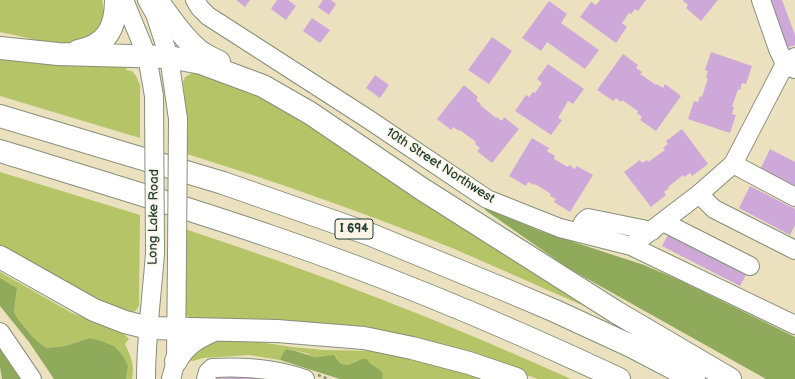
<!DOCTYPE html>
<html>
<head>
<meta charset="utf-8">
<style>
  body { margin:0 }
  canvas { display:block; background:#ece1bf }
</style>
</head>
<body>
<canvas width="795" height="379"></canvas>
<script>
const g = document.querySelector('canvas').getContext('2d');
g.lineJoin = 'round';
function fillPath(path, color) { g.fillStyle = color; g.fill(path, 'evenodd'); }
function stroke(path, color, width, dash) { g.strokeStyle = color; g.lineWidth = width; g.lineCap = dash ? 'butt' : 'round'; g.setLineDash(dash || []); g.stroke(path); }
function label(font, color, halo, rows, align = 'center') {
  g.font = font + ' "Balsamiq Sans",sans-serif'; g.lineWidth = 3; g.setLineDash([]); g.textBaseline = 'middle'; g.strokeStyle = halo; g.fillStyle = color; for (const [text, x, y, turn = 0] of rows) {
    g.save(); g.translate(x, y); g.rotate((+turn || 0) * Math.PI / 180); g.textAlign = isNaN(turn) ? turn : align; if (halo) g.strokeText(text, 0, 0); g.fillText(text, 0, 0); g.restore();
  }
}
const green = new Path2D(`
  M0 0H102L105 17 103 26 88 44H55L0 32Z
  M0 58 127 67 126 70 132 71 136 76 140 85V138L0 96Z
  M194 72 248 90 291 112 591 309C544 289 499 268 452 248 365 213 277 182 187 154V120L183 82 185 77Z
  M0 172 140 215 139 306 132 315H129L0 251Z
  M185 229C316 272 445 322 571 379H538L513 370 193 319 185 315Z
  M0 272 72 313 124 334 129 339 125 344C131 356 135 366 132 379H126L128 366 114 346 99 340 90 338 65 346 47 348 42 345 32 336 18 319 14 312 17 288 0 278Z
  M239 339 292 347 324 350 375 351 416 359 487 379H381L383 374C377 368 366 359 357 361 354 362 351 364 348 365L341 364 336 357 331 355 323 357H315L306 353 287 349 284 351 280 360 249 355 203 358 193 361H186L208 341Z`);
const forest = new Path2D(`
  M486 208 540 231 644 265 679 280 795 337V379H766L568 268 485 210Z
  M0 278 17 288 14 312 18 319 32 336 42 345 47 348 65 346 90 338 99 340 114 346 123 356 128 366 126 379H54L29 342 0 306Z
  M0 342 20 377V379H2L0 367Z
  M287 349C297 351 305 354 315 357 321 358 327 355 334 355L341 364 348 365 362 359H367C370 366 378 366 383 374L382 379H340L280 360 284 351Z`);
const building = new Path2D(`
  M236 0H250L245 7Z
  M277 0H288L296 6 286 20 271 9Z
  M323 0H331L336 4 329 15 318 7Z
  M600 0H646L638 11 635 9 631 14 629 13 622 23 627 27 616 43 580 17 591 2 596 5Z
  M684 0H718L701 21 686 8 688 5 683 1Z
  M768 0H782L795 35V45L786 48Z
  M549 1 567 14 561 23 599 50 585 69 547 42 541 51 522 38Z
  M312 18 330 30 320 43 303 31Z
  M492 37 512 51 489 84 468 70Z
  M711 52 752 66 746 84 742 83 740 90 738 89 732 107H734L732 114 736 115 730 133 688 119 694 101 698 102 700 96 702 97 708 78H706L708 71 705 70Z
  M623 54 638 65 636 68 642 72 640 74 656 85 657 84 663 88 665 84 681 96 656 131 640 120 642 117 637 113 638 111 622 100 621 102 616 98 613 101 597 90Z
  M548 64 584 89 573 104 568 101 558 118 562 120 551 135 515 111 526 95 529 97 533 92 535 93 542 83 537 79Z
  M375 75 389 85 380 98 366 88Z
  M464 85 478 97 476 100 481 104 480 105 496 118 497 117 502 121 504 117 519 129 492 163 477 151 480 148 475 144 476 142 460 130 459 131 453 127 451 130 437 119Z
  M682 129 708 164 692 176 690 173 684 177 683 175 668 187 669 188 664 192 666 195 651 207 624 172 640 160 642 163 647 160 648 162 665 150 663 148 668 144 666 141Z
  M532 138 549 148 547 151 555 156 554 159 568 167 569 165 575 169 577 166 593 175 570 212 554 202 556 199 550 196 551 194 535 184 534 185 528 182 526 186 509 176Z
  M770 149 795 162V190L759 172Z
  M750 186 795 209V225L790 235 739 208Z
  M668 235 746 275 740 286 662 246Z
  M263 376 267 379H216L214 378Z`);
const path = new Path2D(`
  M318 375 329 379`);
const minor = new Path2D(`
  M124 0 147 56 154 96
  M147 0 155 14 169 57 178 119
  M195 0 200 8 208 16 368 119 487 199 560 228 631 246 795 325
  M761 0 778 49 785 64 794 69
  M733 164 795 197
  M699 194 714 209 795 250
  M663 222 750 266
  M580 233C581 226 582 222 588 218L652 231
  M631 246 699 194 733 164 785 64 795 57
  M0 332 32 379
  M146 379C146 337 152 295 155 253
  M171 379 176 361 177 256
  M206 379 208 372 212 368C244 366 274 368 305 379`);
const highway = new Path2D(`
  M157 0C168 16 187 43 202 53 208 57 214 59 219 62
  M0 48 58 54 169 57 201 63 263 86 310 113 422 189 616 312 730 379
  M78 51C107 46 116 27 116 0
  M0 116 223 183 369 234 508 291 555 311 631 346 694 379
  M0 151C91 179 182 206 272 237 390 277 506 326 619 379
  M0 257 94 310 125 322 149 328 277 331 364 338 412 348 469 363 516 379
  M176 361C185 344 196 338 214 330`);
const minorBridge = new Path2D(`
  M154 96 155 253
  M177 256 178 119`);
const shields = [
  [354,229,38]
];
const shieldNames = [
  ["I 694",354,229]
];
const streetNames = [
  ["10th Street Northwest",440,166,33],
  ["Long Lake Road",154,217,-89]
];
fillPath(green, '#b4c466');
fillPath(forest, '#8faa5b');
fillPath(building, '#cfa8da');
stroke(minor, '#868f7a', 20);
stroke(highway, '#868f7a', 24);
stroke(path, '#868f7a', 2.5, [3, 3]);
stroke(minor, '#fff', 18);
stroke(highway, '#fff', 22);
stroke(minorBridge, '#868f7a', 20, []);
stroke(minorBridge, '#fff', 18);
for (const [x, y, w] of shields) { const box = new Path2D(); box.roundRect(x - w / 2, y - 10, w, 20, 3); g.fillStyle = '#fcf5e5'; g.fill(box); stroke(box, '#1f3d34', 1); }
label('bold 12px', '#1f3d34', null, shieldNames);
label('13px', '#1f3d34', '#fcf5e5', streetNames);
</script>
</body>
</html>
